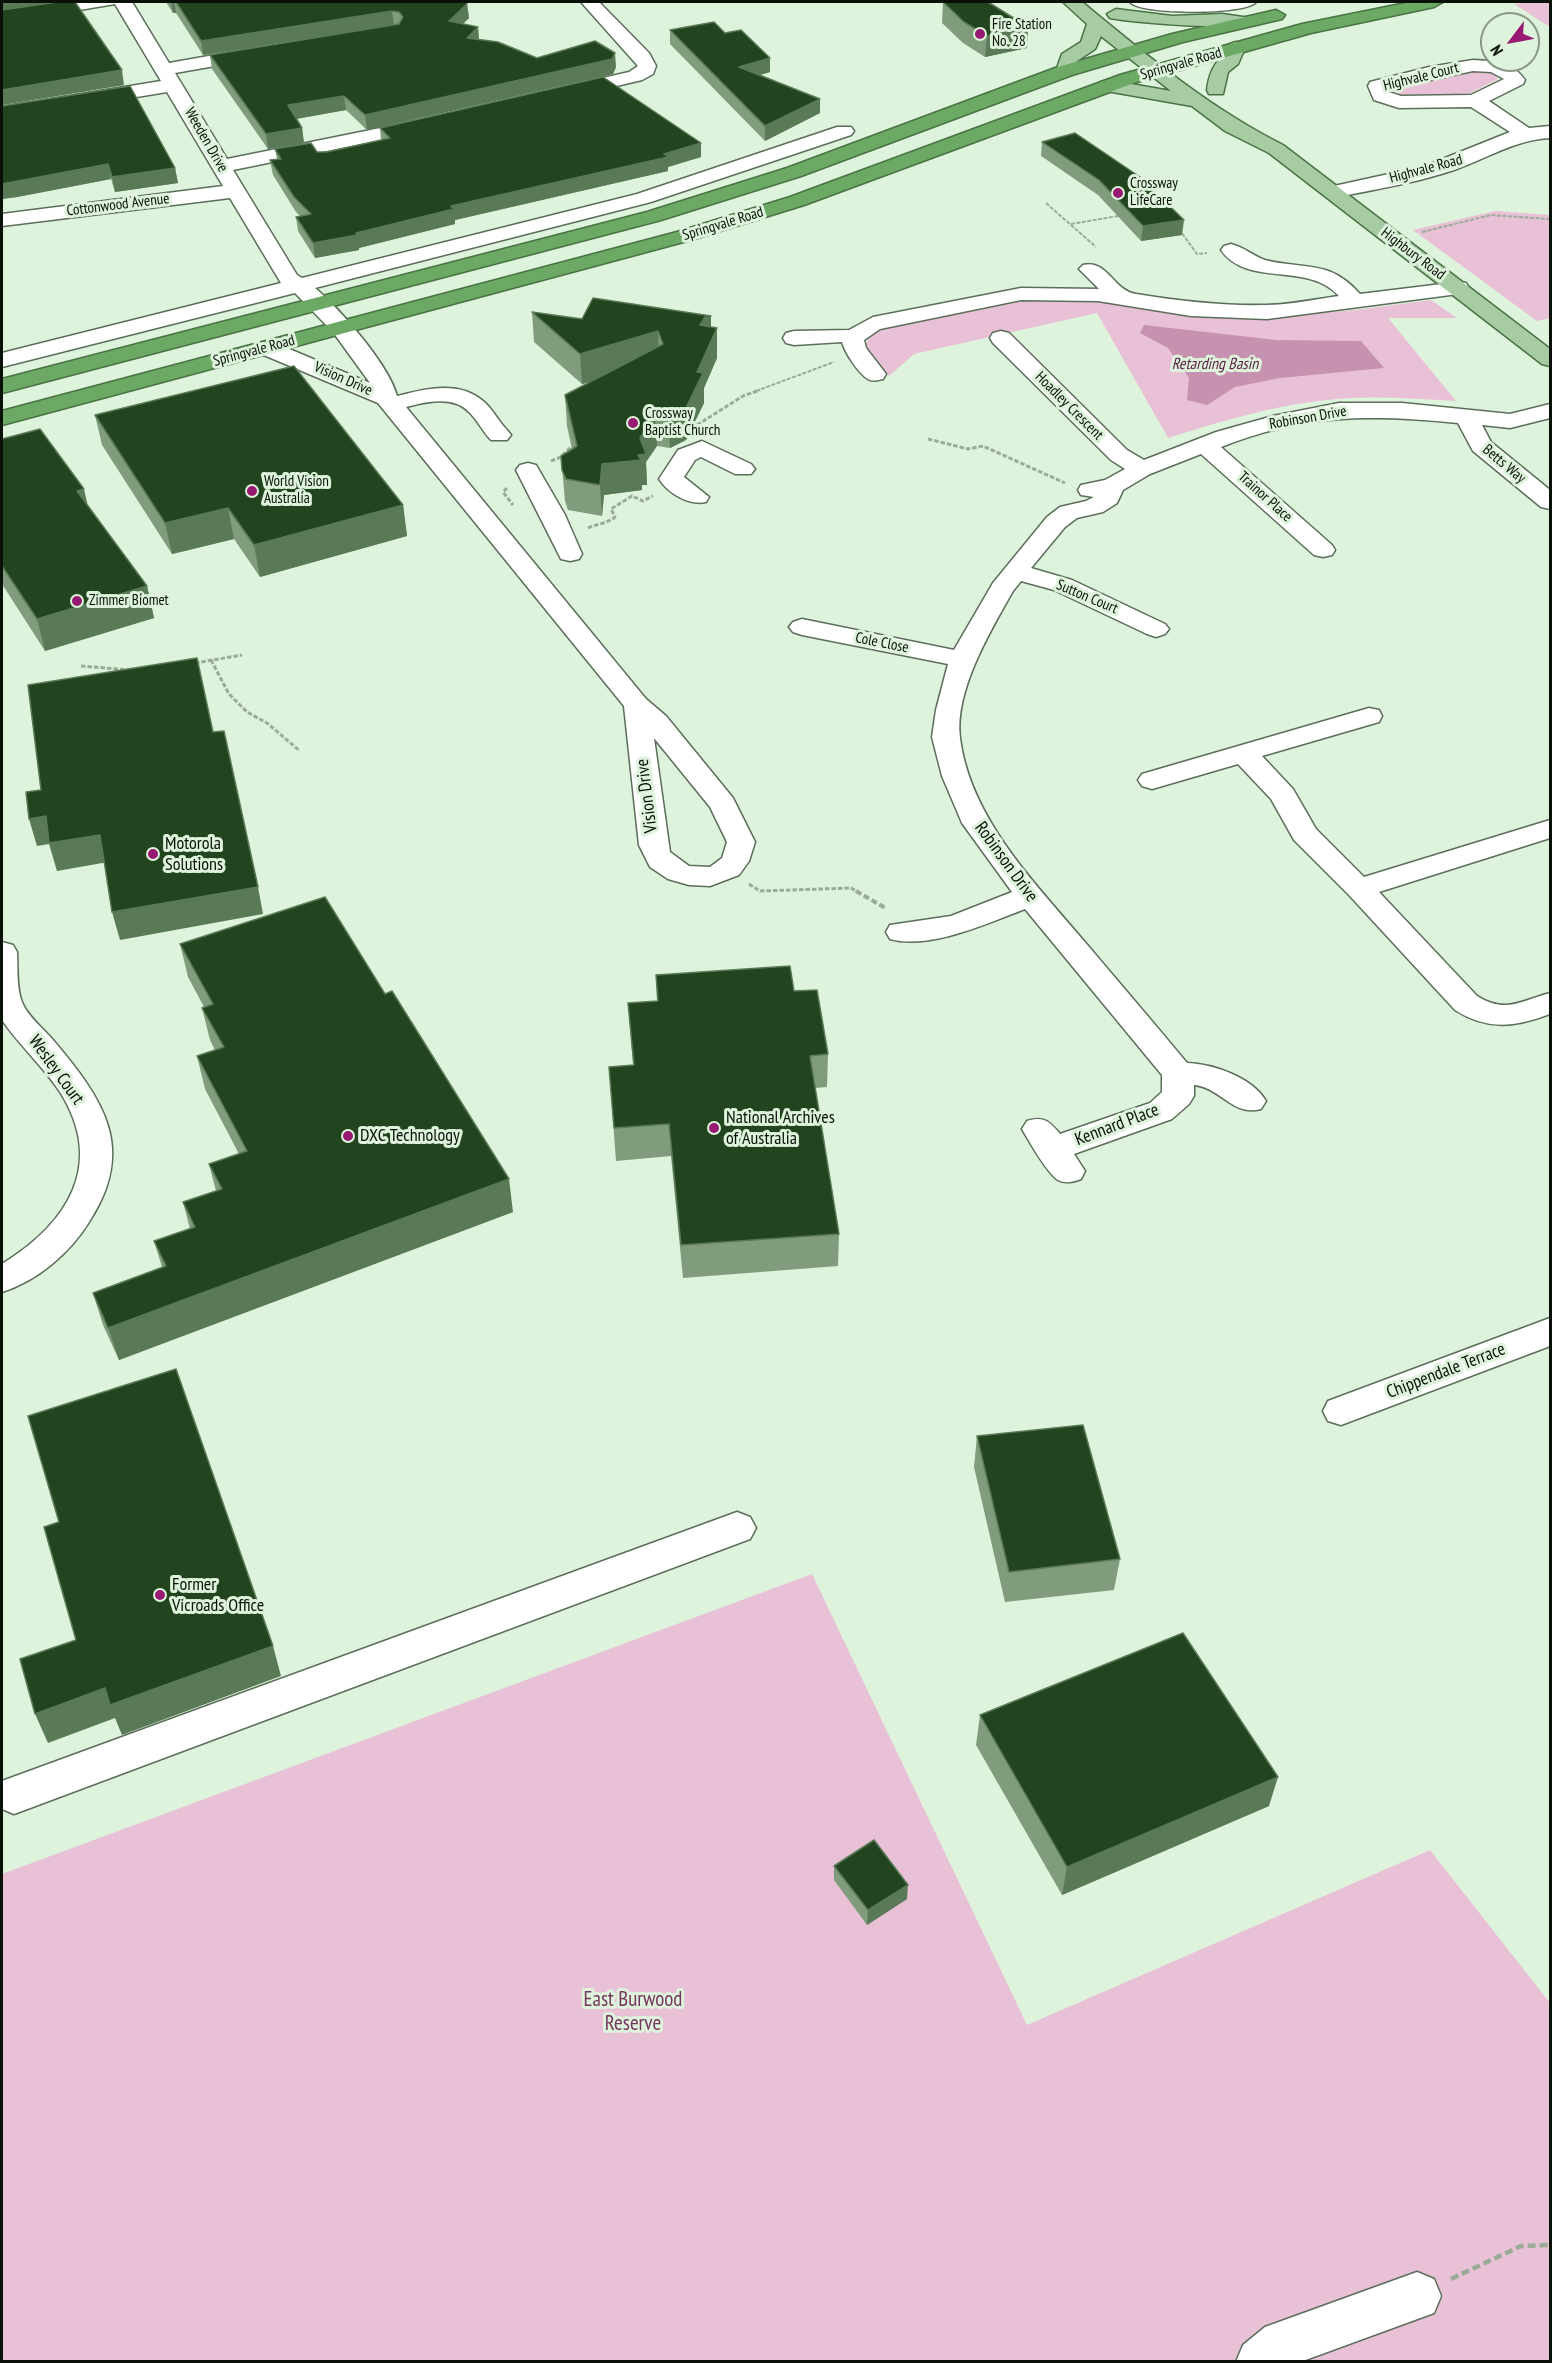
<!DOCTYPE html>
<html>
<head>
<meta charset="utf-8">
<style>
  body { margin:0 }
  #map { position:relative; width:1552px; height:2363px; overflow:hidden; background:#def3db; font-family:"PT Sans Narrow",sans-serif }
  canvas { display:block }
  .frame { position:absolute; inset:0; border:3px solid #091008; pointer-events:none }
  .north { position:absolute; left:1480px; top:12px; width:60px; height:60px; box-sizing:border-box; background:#def3db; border:2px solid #899887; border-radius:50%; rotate:238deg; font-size:16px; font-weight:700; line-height:24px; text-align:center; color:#091008 }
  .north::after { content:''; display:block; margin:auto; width:21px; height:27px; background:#971971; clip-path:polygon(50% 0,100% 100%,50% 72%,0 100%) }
</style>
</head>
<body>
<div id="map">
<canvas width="1552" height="2363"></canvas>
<div class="frame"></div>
<div class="north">N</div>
</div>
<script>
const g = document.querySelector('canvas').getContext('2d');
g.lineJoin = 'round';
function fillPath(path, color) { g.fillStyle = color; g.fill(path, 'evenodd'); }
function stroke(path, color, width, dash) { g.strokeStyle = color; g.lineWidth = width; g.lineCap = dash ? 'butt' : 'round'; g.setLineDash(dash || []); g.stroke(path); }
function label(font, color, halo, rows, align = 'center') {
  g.font = font + ' "PT Sans Narrow",sans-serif'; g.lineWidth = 6; g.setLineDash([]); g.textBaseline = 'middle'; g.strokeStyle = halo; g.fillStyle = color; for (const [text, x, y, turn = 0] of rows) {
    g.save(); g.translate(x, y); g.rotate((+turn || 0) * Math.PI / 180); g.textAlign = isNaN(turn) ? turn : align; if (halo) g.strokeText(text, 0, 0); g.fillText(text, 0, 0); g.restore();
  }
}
const green = new Path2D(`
  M1530 2H1550V27L1514 4Z
  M1478 69 1494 71 1498 79 1462 97 1409 98 1395 94 1392 87Z
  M1495 211 1550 215V318L1537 321 1413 230Z
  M1068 298 1269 317 1356 310 1431 300 1457 318H1388L1456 401C1414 399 1371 395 1328 400 1275 405 1219 422 1168 438L1097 313 914 354 889 376 865 344 871 336 880 330 1028 300Z
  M812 1574 1027 2025 1430 1850 1550 2003V2361H2V1874Z`);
const water = new Path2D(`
  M1144 325 1276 340 1361 341 1384 368 1280 378 1235 387 1207 405 1187 400 1189 378 1168 348 1140 333Z`);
const pathFar3 = new Path2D(`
  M1046 203 1096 247
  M1071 224 1118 216
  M1179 229 1197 254 1207 253
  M1422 232 1491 215 1550 219
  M756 391 834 362`);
const pathFar2 = new Path2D(`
  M697 425 743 396 760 390
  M928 439 968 449 983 446 1065 483
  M551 461 561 457 574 444
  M507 488 503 492 513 505
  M588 528C597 524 608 523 615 517L611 509 632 496 643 501 653 496
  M211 660 229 694 247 712 267 723 300 751
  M195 663 242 655
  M81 666 129 670
  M749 884 760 891 851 888 859 893`);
const pathFar1 = new Path2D(`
  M856 891 887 909`);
const path = new Path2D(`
  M1451 2279 1521 2246 1550 2245`);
const minor = new Path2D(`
  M76 2H132L169 63 254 48 261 50 263 54 261 58 175 73 227 159 425 119 432 121 435 125 432 129 425 131 233 170 297 275 302 278 637 194 837 127H851L854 131 851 135 651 202 315 288C340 309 389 365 397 396 425 389 459 380 483 401 493 409 498 421 507 430L511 435 507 440H491C483 432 478 421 470 413 453 395 427 402 406 407L646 699 666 716 733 798 755 842 749 861 739 875 710 886 689 885 668 879 650 867 639 845 624 706 378 403 259 353 256 348 259 343H275L370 383 333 332 295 293 2 367V353L281 283 230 198 2 226V214L223 186 167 92 2 119V107L161 81 115 4 2 23V13ZM654 738 710 807 727 842 722 858 710 867 689 866 670 852Z
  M581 2H599L649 53 656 66 653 74 642 80 566 98 559 96 557 92 559 88 629 72 638 66Z
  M1130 2H1256C1247 15 1139 15 1130 2Z
  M1473 60C1494 61 1513 62 1525 80L1523 84 1489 101 1529 128 1550 126V138C1514 140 1488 158 1454 170 1415 183 1373 190 1332 198L1325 196 1322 192 1325 188 1425 166 1510 132 1471 107 1399 108 1374 100 1368 86 1370 82 1429 67ZM1473 71 1491 72 1504 79 1471 95 1401 96 1389 92 1388 89Z
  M1231 244C1244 247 1253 256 1265 260 1305 270 1329 259 1360 294L1458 282 1466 283 1469 288 1466 293 1458 294 1267 319 1191 316 1098 301 1021 300 880 329 864 340 866 348 886 374 883 379C878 380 873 382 868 379 859 374 845 353 842 342L794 345 786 343 783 338 786 333 794 331 849 330 873 317 1021 288 1099 289 1079 269 1083 265C1107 259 1114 291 1136 294 1179 301 1222 306 1266 305 1290 305 1315 299 1339 296 1308 261 1247 288 1221 250L1224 246Z
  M1001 331 1009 333 1127 450 1144 460 1216 432 1273 416 1339 403H1402L1510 414 1550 404V418L1510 428 1482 425 1491 442 1550 490V509L1541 507 1473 451 1458 423C1372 414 1303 414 1221 447L1332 545 1335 550 1332 555 1323 557 1314 555 1201 454 1150 474 1123 490 1117 503 1103 512 1077 518 1065 527 1031 568 1072 580 1165 624 1169 629 1165 634 1156 637 1147 634 1054 590 1021 581 1013 591C991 630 954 691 960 738 970 818 1035 883 1084 941 1118 981 1153 1022 1187 1063 1213 1064 1252 1077 1266 1101L1261 1109C1233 1117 1220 1087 1194 1085V1096L1189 1104 1172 1119 1074 1154 1085 1171 1081 1179C1073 1182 1065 1184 1058 1180 1047 1173 1029 1141 1022 1129L1027 1121C1044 1116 1049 1121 1060 1134L1150 1103 1162 1092V1075L1025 909C988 923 930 950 890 939L886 932 890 925 951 916 1012 892 962 823 942 776 932 737 936 710 948 664 802 635 793 632 789 627 793 622 802 619 954 650 993 583 1047 517 1060 507 1086 501 1094 497 1081 495 1078 490 1081 485 1105 480 1125 469 1111 460 993 343 990 338 993 333Z
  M702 441 751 464 755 469 751 474H735L701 457 695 460 684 477 709 497 706 502C689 506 668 493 659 479L678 450Z
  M528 463 536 465 565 515 582 554 579 559 570 561 561 559 516 470 520 465Z
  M1369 708 1379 710 1382 716 1379 722 1262 756 1293 789 1316 829 1364 877 1550 820V838L1379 892 1477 996C1506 1014 1520 1001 1550 993V1014C1515 1027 1488 1031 1455 1010L1349 895 1294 840 1271 799 1238 764 1152 789 1142 786 1138 780 1142 774Z
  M2 942 13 945 17 952C18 968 16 987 22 1002 27 1016 44 1029 53 1040 104 1100 137 1149 89 1222 70 1253 37 1281 2 1292V1264C67 1224 106 1165 60 1092 43 1066 19 1045 2 1020Z
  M1550 1318V1346L1341 1425 1328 1421 1323 1411 1328 1401Z
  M737 1512 750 1517 756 1528 750 1539 14 1814 2 1809V1781Z
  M1417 2272 1434 2279 1441 2296 1434 2313 1300 2362H1236L1243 2345 1265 2327Z`);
const major = new Path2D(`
  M1063 2H1082C1145 54 1209 108 1283 145L1550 349V366L1542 364 1269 153 1225 131 1192 106 1101 90 1099 86 1101 82 1108 80 1171 91 1101 36 1095 49 1077 61 1072 75H1058L1056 71 1062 54 1081 42 1087 24Z
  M1116 9 1172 16 1222 14 1250 18 1253 22C1246 32 1128 22 1110 18L1107 14Z
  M1236 42 1245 48 1238 64 1228 72 1223 94H1209L1207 90C1210 66 1217 64 1230 44Z`);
const highway = new Path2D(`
  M1411 2H1443L1434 7 1311 33 1134 83 804 205 691 240 2 425V411L677 232 790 197 1120 75 1302 24Z
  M1276 10 1285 15 1282 19 1183 42 1072 75 801 176 661 220 2 393V379L647 212 787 168 1058 67 1172 34Z`);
const wall = new Path2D(`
  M2 2 124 85 2 105V106L175 168 178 183 115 192 111 179 17 197 2 199Z
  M166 2H466L467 4 469 18 462 24 478 27 479 39 537 58 616 67 613 74 367 130 346 110 296 119 302 128 304 143 268 149 212 69 210 55 394 25 203 55 176 13H173Z
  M943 2 1028 27 1027 48 985 57 963 43 942 23Z
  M670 30 725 33 770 72 760 75 820 113 765 141 670 44Z
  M380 128 701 143V157L668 167V171L455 220V224L359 248V250L315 258 298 231 296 217 300 216 296 212 273 175 270 160 277 159 275 149 317 152H327L381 140Z
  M1042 142 1182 235 1141 241 1098 195 1041 156Z
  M532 312 582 319 711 316V327L717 328V358L704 388V403L686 440 670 448 657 446 646 462 647 485H642V490L604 495 602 516 568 510 565 501 561 456 572 449 567 426 565 395 593 381 582 384 534 342Z
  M95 415 403 505 407 536 260 577 234 539 172 554 102 445Z
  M2 439 88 506 147 586 154 618 45 651 2 584Z
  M180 944 513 1212 119 1360 103 1325 93 1293 162 1267 154 1241 190 1229 183 1202 216 1191 209 1164 239 1154 205 1089 197 1056 215 1050 210 1040 202 1008 204 1007 188 977Z
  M656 975 794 991 828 1054 827 1087 815 1088 839 1234 838 1266 683 1278 671 1156 616 1161 609 1067 633 1065 628 1003 657 1002Z
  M977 1436 1120 1559 1114 1590 1005 1602 974 1467Z
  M980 1715 1269 1806 1062 1895 976 1745Z
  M834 1866 907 1899 867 1925 834 1880Z`);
const shadedWall = new Path2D(`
  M2 2H64L2 13Z
  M171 2H174L176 13H173Z
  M467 4 469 18 451 36 449 21Z
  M392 11 394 25 203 55 201 41Z
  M478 27 479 41 467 38Z
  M1028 27 1027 48 985 57 987 36Z
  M615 53 616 67 613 74 367 130 365 115Z
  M770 58V72L739 81V67Z
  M122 70 124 85 2 105V107V90Z
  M344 96 346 110 290 120 288 105Z
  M820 99V113L765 141V126Z
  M302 128 304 143 268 149 266 134Z
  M701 143V157L668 167V171L455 220V224L359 248V250L315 258 313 243 356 233 451 206 664 154Z
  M108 164 111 179 17 197 2 199V184Z
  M175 168 178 183 115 192 112 177Z
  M1184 220 1182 235 1141 241 1143 226Z
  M711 316V339L717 328V358L704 388V403L686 440 670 448 669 417 697 372 700 325 705 317Z
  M658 331 659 361 582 384 580 354Z
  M655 416 657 446 646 462 647 485H642V490L604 495 602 516 600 485 602 464 640 438Z
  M84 489 91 520 77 491Z
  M403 505 407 536 260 577 254 545Z
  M228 508 234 539 172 554 165 523Z
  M147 586 154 618 45 651 37 619Z
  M46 816 100 835 108 862 57 871 49 844 37 846 29 819Z
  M258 887 263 914 120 940 112 912Z
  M509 1179 513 1212 119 1360 108 1328Z
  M273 1646 281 1676 122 1735 115 1718 48 1743 35 1714 105 1688Z
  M1278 1777 1269 1806 1062 1895 1067 1867Z
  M908 1885 907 1899 867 1925 868 1910Z`);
const building = new Path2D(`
  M57 2H75L122 70 2 90V10Z
  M176 2H466L467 4 449 21 478 27 467 38 498 42 537 58 595 41 615 53 612 59 365 115 344 96 288 105 302 128 266 134 210 55 399 24 403 17 399 12 392 11 201 41Z
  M943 2H988L1028 27 987 36 964 22Z
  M714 22 725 33 741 30 770 58 739 67 820 99 765 126 670 30Z
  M603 77 701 143 664 154 668 157 451 206 454 209 356 233 357 235 313 243 296 217 311 214 294 197 270 160 281 159 275 149 311 143 317 152H327L390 138 380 128Z
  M130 86 175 168 112 177 108 164 2 184V106Z
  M1075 133 1140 177 1184 220 1143 226 1099 180 1042 142Z
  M593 298 711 316 705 317 700 325 717 328 697 372 703 373 685 410 669 417 655 416 640 438 646 454 638 455 641 460 602 464 600 485 566 479 562 470 561 456 577 446 565 395 663 344 658 331 580 354 532 312 582 319Z
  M294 366 403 505 254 545 228 508 165 523 95 415Z
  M40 429 84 489 77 491 147 586 37 619 2 566V439Z
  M197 658 213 732 224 731 258 887 112 912 100 835 49 843 46 816 29 819 26 792 41 790 28 685Z
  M325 897 385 994 392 991 509 1179 108 1328 93 1293 166 1266 154 1241 195 1227 183 1202 222 1189 209 1164 247 1151 197 1056 224 1047 202 1008 213 1004 180 944Z
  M790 966 794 991 817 990 828 1054 810 1056 839 1234 681 1245 669 1124 614 1128 609 1067 634 1065 628 1003 658 1001 656 975Z
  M176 1369 273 1646 110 1705 105 1688 35 1714 20 1659 76 1640 44 1527 59 1522 28 1416Z
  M1083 1425 1120 1559 1009 1572 977 1436Z
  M1183 1633 1278 1777 1067 1867 980 1715Z
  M874 1840 908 1885 868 1910 834 1866Z`);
const markers = [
  [980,34,6,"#971971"],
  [1118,193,6,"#971971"],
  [633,423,6,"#971971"],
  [252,491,6,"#971971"],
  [77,601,6,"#971971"],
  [153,854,6,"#971971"],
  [714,1128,6,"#971971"],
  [348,1136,6,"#971971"],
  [160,1595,6,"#971971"]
];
const farPoinames = [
  ["Fire Station",992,25],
  ["No. 28",992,42],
  ["Crossway",1130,184],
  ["LifeCare",1130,201],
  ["Crossway",645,414],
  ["Baptist Church",645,431],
  ["World Vision",264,482],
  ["Australia",264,499],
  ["Zimmer Biomet",89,601]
];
const farStreetnames = [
  ["Springvale Road",1181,64,-16],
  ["Highvale Court",1421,77,-14],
  ["Weeden Drive",206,140,60],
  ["Highvale Road",1426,169,-15],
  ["Cottonwood Avenue",118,205,-7],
  ["Springvale Road",723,224,-17],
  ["Highbury Road",1413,254,37],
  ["Springvale Road",254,351,-15],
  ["Vision Drive",343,379,24],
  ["Hoadley Crescent",1069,406,45],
  ["Robinson Drive",1308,418,-10],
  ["Betts Way",1504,464,40],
  ["Trainor Place",1265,497,42],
  ["Sutton Court",1087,597,23],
  ["Cole Close",882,643,11]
];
const farWaternames = [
  ["Retarding Basin",1215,364]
];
const streetNames = [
  ["Vision Drive",647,796,-97],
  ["Robinson Drive",1006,862,54],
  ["Wesley Court",56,1070,54],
  ["Kennard Place",1117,1125,-21],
  ["Chippendale Terrace",1446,1371,-21]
];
const poiNames = [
  ["Motorola",165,844],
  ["Solutions",165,865],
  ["National Archives",726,1118],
  ["of Australia",726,1139],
  ["DXC Technology",360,1136],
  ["Former",172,1585],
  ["Vicroads Office",172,1606]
];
const nearParknames = [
  ["East Burwood",633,2000],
  ["Reserve",633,2024]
];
fillPath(green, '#e9c1d7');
fillPath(water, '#c791b0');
stroke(minor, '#5b6e59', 3);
stroke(major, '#497344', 3);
stroke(highway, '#497344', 3);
stroke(pathFar3, '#9aab98', 2, [4, 1.5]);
stroke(pathFar2, '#9aab98', 3, [4.5, 2]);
stroke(pathFar1, '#9aab98', 4, [6, 3]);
stroke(path, '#9aab98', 4.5, [8, 4]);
fillPath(minor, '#fff');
fillPath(major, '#a7cba3');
fillPath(highway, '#6ca965');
fillPath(wall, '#809c7d');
fillPath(shadedWall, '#5a7957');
fillPath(building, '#22451f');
stroke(building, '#5a7957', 1.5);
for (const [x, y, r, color] of markers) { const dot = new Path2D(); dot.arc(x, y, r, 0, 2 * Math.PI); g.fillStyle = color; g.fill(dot); stroke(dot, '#def3db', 2); }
label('15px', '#091008', '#def3db', farPoinames, 'left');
label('15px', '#091008', '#def3db', farStreetnames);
label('italic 16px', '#5c1d46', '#def3db', farWaternames);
label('18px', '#091008', '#def3db', streetNames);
label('18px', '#091008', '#def3db', poiNames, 'left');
label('21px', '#76355e', '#def3db', nearParknames);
</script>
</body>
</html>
